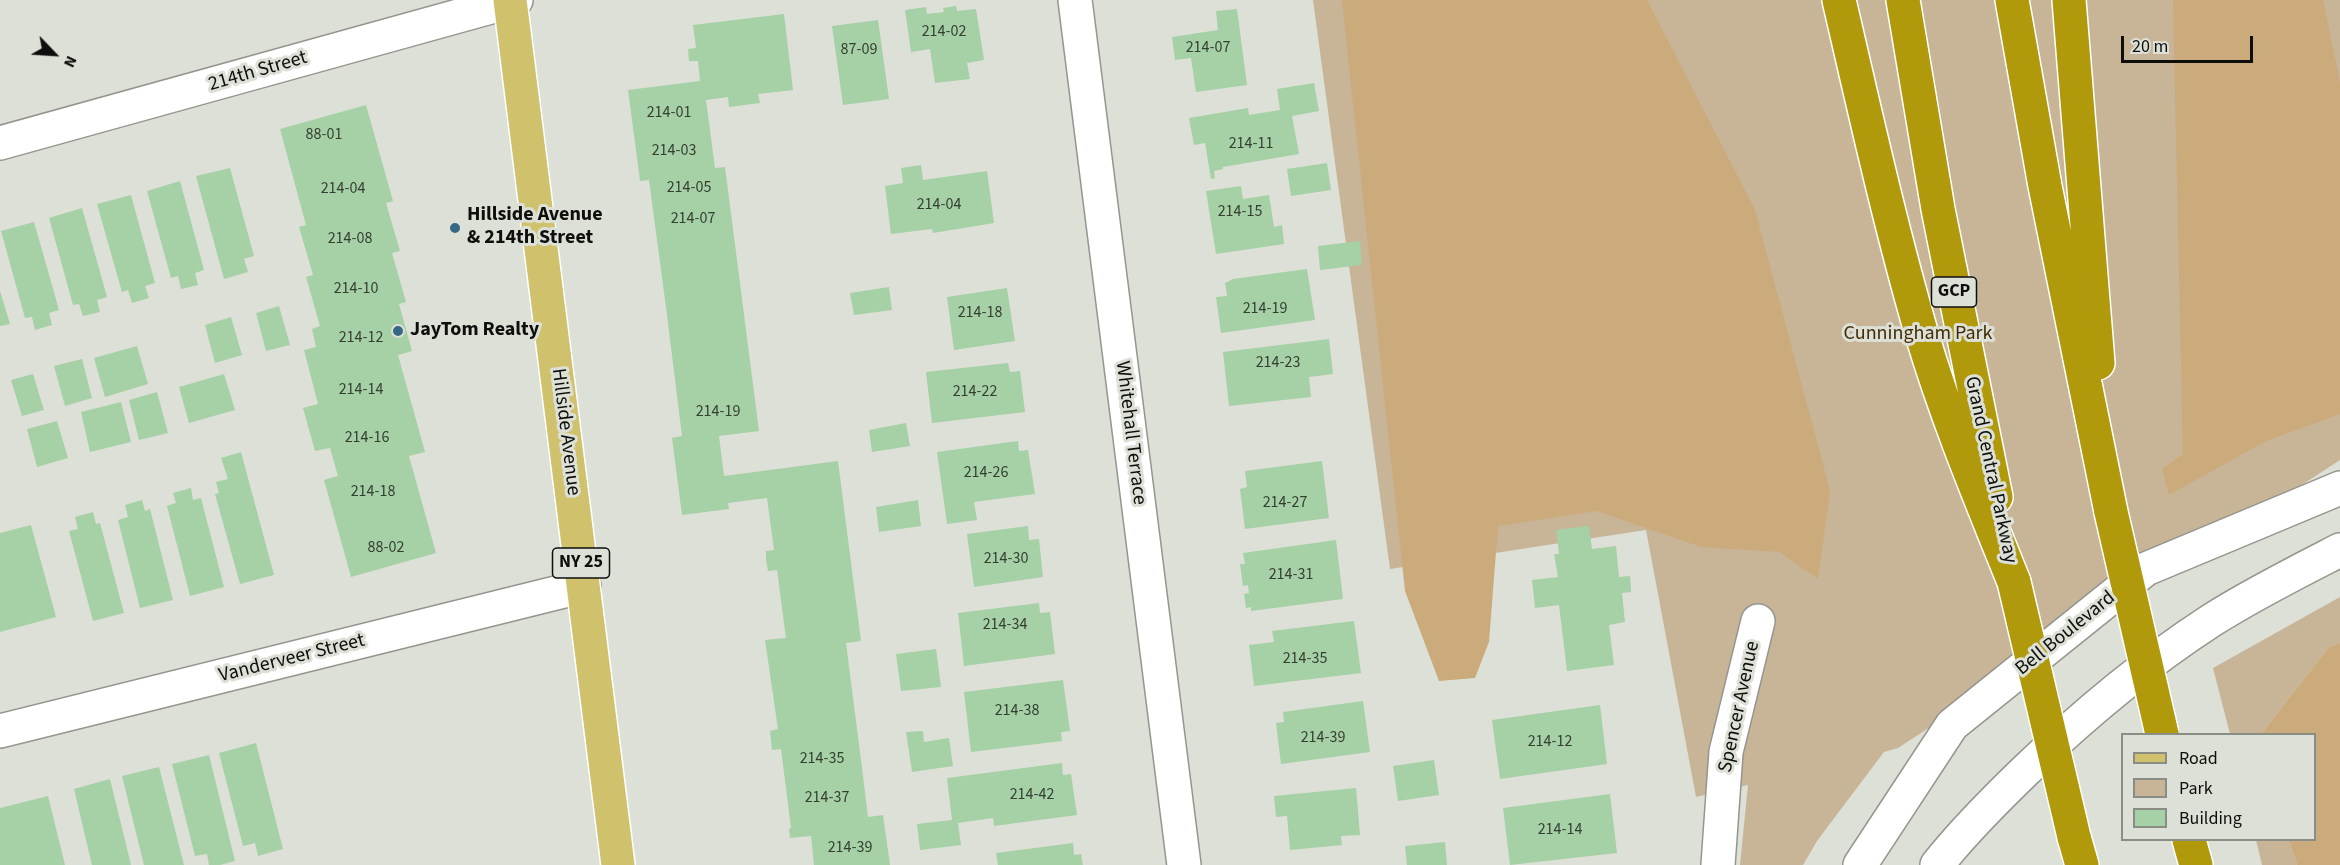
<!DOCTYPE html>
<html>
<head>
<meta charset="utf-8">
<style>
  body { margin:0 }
  #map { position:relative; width:2340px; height:865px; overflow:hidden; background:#dde0d7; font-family:"Source Sans 3",sans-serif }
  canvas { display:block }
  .legend { position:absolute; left:2121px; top:733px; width:195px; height:108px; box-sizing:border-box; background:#dde0d7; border:2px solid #8a8c86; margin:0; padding:8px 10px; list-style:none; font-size:18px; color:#0e0f0c }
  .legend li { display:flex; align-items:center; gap:12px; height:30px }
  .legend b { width:30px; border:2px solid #8a8c86 }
  .north { position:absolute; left:24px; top:24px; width:60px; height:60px; -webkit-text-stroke:4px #dde0d7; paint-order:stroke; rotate:115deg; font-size:16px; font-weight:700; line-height:24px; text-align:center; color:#0e0f0c }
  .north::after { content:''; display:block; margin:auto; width:21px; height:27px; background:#0e0f0c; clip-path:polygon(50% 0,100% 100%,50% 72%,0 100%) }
  .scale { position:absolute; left:2121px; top:36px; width:132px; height:27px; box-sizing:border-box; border:3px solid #0e0f0c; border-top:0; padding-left:8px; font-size:18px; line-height:21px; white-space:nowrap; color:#0e0f0c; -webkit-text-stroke:4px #dde0d7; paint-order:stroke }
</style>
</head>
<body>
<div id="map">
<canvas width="2340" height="865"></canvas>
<ul class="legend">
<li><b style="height:8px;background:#d0c26d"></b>Road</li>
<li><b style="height:16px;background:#c8b497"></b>Park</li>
<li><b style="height:16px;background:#a6d0a5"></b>Building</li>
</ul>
<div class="north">N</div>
<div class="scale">20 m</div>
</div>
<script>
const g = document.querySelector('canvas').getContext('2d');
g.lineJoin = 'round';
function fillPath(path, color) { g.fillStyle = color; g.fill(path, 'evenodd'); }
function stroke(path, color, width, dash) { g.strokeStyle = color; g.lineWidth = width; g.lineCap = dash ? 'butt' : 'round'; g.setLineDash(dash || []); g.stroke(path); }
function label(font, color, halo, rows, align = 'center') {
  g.font = font + ' "Source Sans 3",sans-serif'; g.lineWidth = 6; g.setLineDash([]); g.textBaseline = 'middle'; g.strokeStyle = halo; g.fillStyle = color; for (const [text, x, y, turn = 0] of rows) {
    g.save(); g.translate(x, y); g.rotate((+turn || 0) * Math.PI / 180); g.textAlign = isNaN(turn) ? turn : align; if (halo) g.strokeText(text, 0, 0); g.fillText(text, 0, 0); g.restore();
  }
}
const green = new Path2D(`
  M1313 0H2340V460L1898 748 1884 752 1817 841 1803 865H1740L1748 785 1696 797 1646 530 1390 569Z
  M2340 597V643L2329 647 2261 734H2230L2213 668Z
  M2256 840H2289L2297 865H2262Z`);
const forest = new Path2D(`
  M1342 0H1647L1755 210 1830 491 1818 579 1780 552 1701 547 1597 511 1498 526 1489 642 1475 678 1439 681 1405 591Z
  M2173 0H2323L2340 83V414L2266 441 2169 495 2162 469 2183 454Z
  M2340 643V865H2297L2289 840H2314V734H2261L2329 647Z`);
const building = new Path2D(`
  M956 6 957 11 976 9 984 60 967 63 970 79 935 83 930 49 911 52 905 10 926 7 927 14 944 12 943 8Z
  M1237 9 1247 85 1196 92 1191 58 1175 60 1172 37 1218 30 1216 11Z
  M784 14 793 90 758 94 760 103 729 107 728 97 706 100 715 168 725 167 759 431 719 436 724 476 838 461 861 641 846 643 862 768 868 817 883 815 890 865H814L811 836 790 838 789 829 791 828 781 749 772 750 770 731 778 729 765 640 786 638 777 570 768 571 766 560V551L774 550 767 498 728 503 729 509 682 515 672 438 682 436 667 315 649 180 640 181 634 135 628 90 700 81 698 61H689L688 49 696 48 693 25Z
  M878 20 889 99 843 105 832 26Z
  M1314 83 1319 111 1292 116 1299 154 1223 167V169L1214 171 1215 178 1211 179 1205 143 1194 145 1189 118 1248 108 1249 115 1280 110 1277 89Z
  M366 105 393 201 386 203 400 251 392 253 406 302 399 304 412 351 398 355 425 452 409 456 436 553 351 577 324 480 338 476 330 448 315 451 303 408 318 404 304 350 316 347 312 329 320 326 306 277 313 275 299 227 306 225 280 129Z
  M1327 163 1331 190 1291 196 1287 169Z
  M921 165 923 180 987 171 994 223 933 233 932 229 891 234 885 186 903 183 901 168Z
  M230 168 254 256 244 259 248 272 224 279 196 176Z
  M180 181 204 270 195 273 198 285 181 289 178 276 171 278 147 191Z
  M1241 186 1243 199 1269 195 1274 227 1282 225 1284 244 1216 254 1206 191Z
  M131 195 155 283 145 286 149 298 132 303 128 290 122 292 97 204Z
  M82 208 107 297 97 300 100 312 83 316 79 304 73 305 49 218Z
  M34 222 59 310 49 313 52 325 35 330 32 317 25 318 1 231Z
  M1360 241 1362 265 1320 270 1318 246Z
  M1307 269 1315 320 1221 333 1216 297 1227 296 1225 283 1233 279Z
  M889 287 892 310 854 315 850 293Z
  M1007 288 1015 341 954 350 947 297Z
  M0 291 10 324 0 326Z
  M279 306 290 345 266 351 256 313Z
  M231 317 242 355 215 363 205 325Z
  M1329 339 1333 374 1309 377 1311 397 1229 406 1223 352Z
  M137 346 148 384 105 397 94 358Z
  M82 359 92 398 65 406 54 366Z
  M1008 363 1010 372 1020 371 1025 412 932 423 926 372Z
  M33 374 44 410 22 416 11 380Z
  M224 374 235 410 189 423 179 387Z
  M157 392 168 433 139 440 129 400Z
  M121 402 131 442 90 452 81 412Z
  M57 421 68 458 37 467 27 429Z
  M906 423 910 446 872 452 869 430Z
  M1018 441 1019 451 1028 450 1035 494 974 502 977 520 947 524 937 452Z
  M241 452 274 575 240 584 215 494 219 493 216 482 228 479 221 458Z
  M1322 461 1329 518 1245 529 1240 489 1247 487 1245 471Z
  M191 488 193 500 201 498 224 587 190 596 167 506 176 503 173 493Z
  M142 500 145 511 150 509 173 600 140 608 118 520 128 517 125 505Z
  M918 500 921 526 879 532 876 507Z
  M93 512 96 524 100 523 124 613 93 621 69 531 78 529 75 517Z
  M31 525 56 617 0 632V533Z
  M1028 526 1029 540 1039 539 1043 577 974 587 967 534Z
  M1589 526 1592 549 1616 546 1619 577 1630 576 1631 592 1622 593 1625 622 1609 625 1614 665 1567 671 1559 605 1535 608 1532 580 1558 577 1554 554H1559L1556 530Z
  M1336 540 1343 599 1251 611V607L1246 608 1244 594 1249 593 1248 585 1243 586 1240 564H1245L1243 553Z
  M1039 603 1040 613 1050 612 1055 654 964 666 958 613Z
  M1354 621 1361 673 1254 686 1249 645 1274 642 1272 631Z
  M936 649 941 687 901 691 896 654Z
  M1063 680 1070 731 1061 732 1062 741 971 752 964 692Z
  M1363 701 1370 752 1281 764 1276 723 1284 722 1283 712Z
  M1600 705 1607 764 1500 779 1492 720Z
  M923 731 924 742 949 738 953 766 912 772 906 732Z
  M256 743 283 849 258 856 255 843 243 846 219 753Z
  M209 755 235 861 220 865H209L207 854 195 856 172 764Z
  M1434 760 1439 795 1398 801 1393 766Z
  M1062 763 1063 775 1071 774 1077 815 994 826 993 818 958 823 961 845 920 850 917 824 952 820 947 778Z
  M159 767 184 865H144L122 776Z
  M110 779 131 865H92L74 789Z
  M1356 788 1360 835 1341 836 1342 845 1290 850 1287 816 1276 817 1274 796Z
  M1610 794 1617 853 1510 865 1503 808Z
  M48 796 65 865H0V808Z
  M1445 842 1447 865H1407L1405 846Z
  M1073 843 1074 855 1081 854 1083 865H998L996 853Z`);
const minor = new Path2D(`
  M1075 0 1184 865
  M0 143 516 0
  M0 731 584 586
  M1718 865 1726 752 1758 621`);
const tertiary = new Path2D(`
  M1860 865 1952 725 2146 569 2340 488
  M1937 865C1963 832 1994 801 2024 772 2082 716 2144 664 2212 620 2253 594 2297 572 2340 550`);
const primary = new Path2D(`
  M510 0 618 865`);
const motorway = new Path2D(`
  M1839 0C1865 112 1890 225 1922 335 1947 419 1981 500 2014 582
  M1903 0 1938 209 1996 497
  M2012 0 2045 186 2111 512
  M2069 0 2098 363
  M2074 837 2082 865
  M2189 840 2196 865`);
const motorwayBridge = new Path2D(`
  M2111 512 2162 734
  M2014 582 2074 837`);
const markers = [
  [455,228,6,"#356885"],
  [398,331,6,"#356885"]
];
const numberNames = [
  ["214-02",944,32],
  ["214-07",1208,48],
  ["87-09",859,50],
  ["214-01",669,113],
  ["88-01",324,135],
  ["214-11",1251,144],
  ["214-03",674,151],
  ["214-05",689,188],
  ["214-04",343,189],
  ["214-04",939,205],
  ["214-15",1240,212],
  ["214-07",693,219],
  ["214-08",350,239],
  ["214-10",356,289],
  ["214-19",1265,309],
  ["214-18",980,313],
  ["214-12",361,338],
  ["214-23",1278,363],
  ["214-14",361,390],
  ["214-22",975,392],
  ["214-19",718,412],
  ["214-16",367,438],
  ["214-26",986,473],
  ["214-18",373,492],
  ["214-27",1285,503],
  ["88-02",386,548],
  ["214-30",1006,559],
  ["214-31",1291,575],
  ["214-34",1005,625],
  ["214-35",1305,659],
  ["214-38",1017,711],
  ["214-39",1323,738],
  ["214-12",1550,742],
  ["214-35",822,759],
  ["214-42",1032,795],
  ["214-37",827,798],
  ["214-14",1560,830],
  ["214-39",850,848]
];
const shields = [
  [1954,292,45],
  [581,563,57]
];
const shieldNames = [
  ["GCP",1954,292],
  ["NY 25",581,563]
];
const streetNames = [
  ["214th Street",258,72,-16],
  ["Hillside Avenue",565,432,83],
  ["Whitehall Terrace",1130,433,83],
  ["Grand Central Parkway",1990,470,78],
  ["Bell Boulevard",2066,634,-39],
  ["Vanderveer Street",292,659,-14],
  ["Spencer Avenue",1740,707,-78]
];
const poiNames = [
  ["Hillside Avenue",467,216],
  ["& 214th Street",467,239],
  ["JayTom Realty",410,331]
];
const parkNames = [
  ["Cunningham Park",1918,335]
];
fillPath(green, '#c8b497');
fillPath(forest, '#cbaa7b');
fillPath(building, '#a6d0a5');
stroke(minor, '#94968e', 36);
stroke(tertiary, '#94968e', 36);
stroke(primary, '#fff', 36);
stroke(motorway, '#fff', 36);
stroke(minor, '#fff', 33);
stroke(tertiary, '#fff', 33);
stroke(primary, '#d0c26d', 33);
stroke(motorway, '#b09a0c', 33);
stroke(motorwayBridge, '#fff', 36, []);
stroke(motorwayBridge, '#b09a0c', 33);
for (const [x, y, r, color] of markers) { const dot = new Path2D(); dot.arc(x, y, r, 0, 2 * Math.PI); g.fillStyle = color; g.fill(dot); stroke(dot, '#dde0d7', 2); }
label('16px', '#343f32', null, numberNames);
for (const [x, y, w] of shields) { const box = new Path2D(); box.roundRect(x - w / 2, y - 15, w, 30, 4.5); g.fillStyle = '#dde0d7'; g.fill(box); stroke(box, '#0e0f0c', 1.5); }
label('bold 18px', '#0e0f0c', null, shieldNames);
label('20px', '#0e0f0c', '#dde0d7', streetNames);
label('bold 20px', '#0e0f0c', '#dde0d7', poiNames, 'left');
label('20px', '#422b03', '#dde0d7', parkNames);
</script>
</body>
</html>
